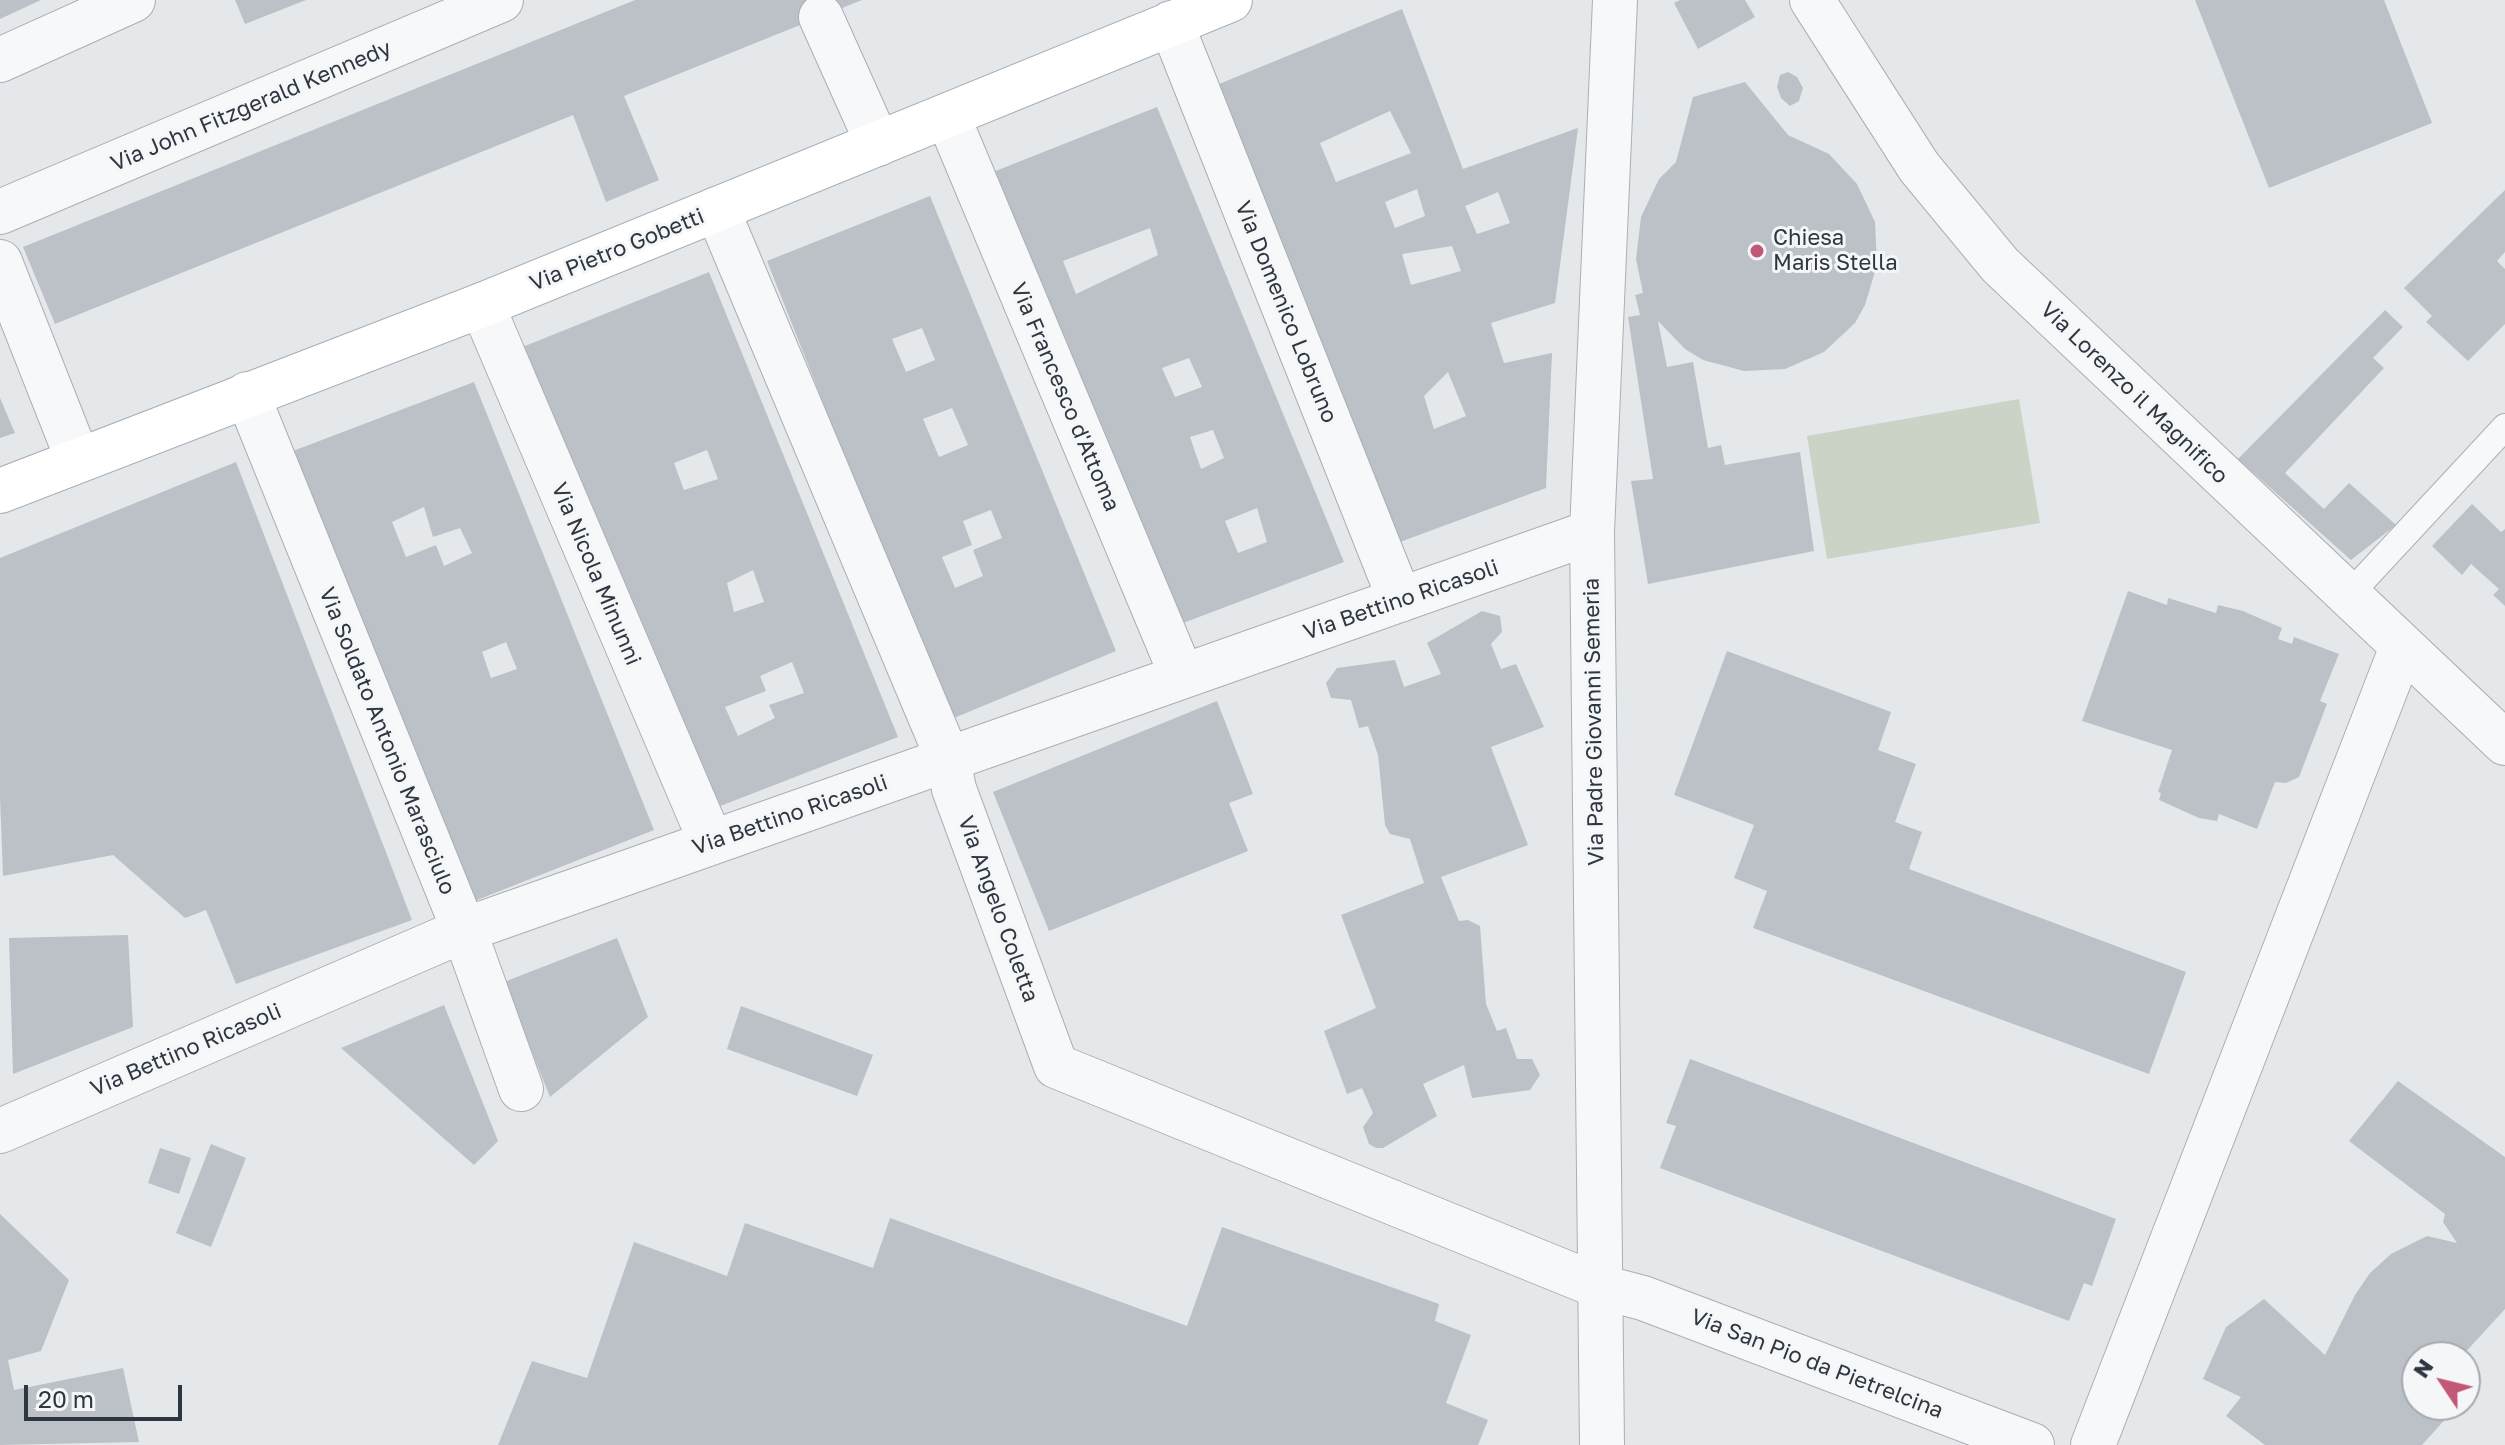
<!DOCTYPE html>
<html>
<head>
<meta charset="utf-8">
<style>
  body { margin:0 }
  #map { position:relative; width:2505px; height:1445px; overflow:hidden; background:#e4e8eb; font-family:"Golos Text",sans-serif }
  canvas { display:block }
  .north { position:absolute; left:2401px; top:1341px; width:80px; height:80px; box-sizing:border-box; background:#f4f6f8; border:2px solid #a5aaaf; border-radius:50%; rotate:305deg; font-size:22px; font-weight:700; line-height:32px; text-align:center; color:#2e3741 }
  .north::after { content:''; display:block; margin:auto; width:28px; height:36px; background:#c15875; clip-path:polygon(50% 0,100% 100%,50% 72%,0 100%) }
  .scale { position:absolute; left:24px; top:1385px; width:158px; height:36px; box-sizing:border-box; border:4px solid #2e3741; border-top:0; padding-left:10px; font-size:24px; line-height:28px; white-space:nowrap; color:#2e3741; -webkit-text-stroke:6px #f4f6f8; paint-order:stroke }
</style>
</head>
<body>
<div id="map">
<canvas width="2505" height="1445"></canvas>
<div class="north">N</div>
<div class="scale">20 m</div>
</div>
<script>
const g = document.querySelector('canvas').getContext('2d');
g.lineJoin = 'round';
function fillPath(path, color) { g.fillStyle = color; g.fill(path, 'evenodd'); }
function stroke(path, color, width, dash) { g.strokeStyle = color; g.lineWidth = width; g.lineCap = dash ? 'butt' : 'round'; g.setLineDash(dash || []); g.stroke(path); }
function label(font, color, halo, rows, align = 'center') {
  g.font = font + ' "Golos Text",sans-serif'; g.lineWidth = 6; g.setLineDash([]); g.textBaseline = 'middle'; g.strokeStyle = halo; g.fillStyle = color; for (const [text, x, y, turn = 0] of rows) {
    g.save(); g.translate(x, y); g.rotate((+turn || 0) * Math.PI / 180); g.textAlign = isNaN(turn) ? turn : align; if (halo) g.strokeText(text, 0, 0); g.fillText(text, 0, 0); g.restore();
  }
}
const green = new Path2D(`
  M2019 399 2040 523 1827 559 1807 436Z`);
const building = new Path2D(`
  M0 0H41L0 19Z
  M235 0H306L245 24Z
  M635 0H862L624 96 659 180 606 202 573 115 55 324 23 247Z
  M1680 0H1745L1755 17 1698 49 1674 3Z
  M2195 0H2384L2432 123 2269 188Z
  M1402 9 1463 169 1578 128 1555 303 1491 323 1504 363 1552 353 1546 488 1400 542 1219 84ZM1390 111 1411 153 1336 182 1320 143ZM1417 189 1425 216 1395 228 1385 202ZM1498 192 1510 223 1477 234 1465 206ZM1452 246 1461 271 1411 285 1402 254ZM1448 372 1466 416 1434 429 1424 396Z
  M1788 72 1797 77 1803 88 1799 101 1790 106 1781 98 1777 87 1780 75Z
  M1745 82 1788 135 1829 154 1857 184 1875 222 1877 265 1865 305 1855 323 1824 352 1785 369 1744 371 1703 360 1685 349 1658 321 1667 367 1693 362 1708 448 1721 445 1725 465 1800 452 1814 551 1648 584 1631 481 1653 479 1628 317 1640 315 1635 295 1643 293 1636 259 1641 217 1659 179 1676 162 1693 97Z
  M1157 107 1344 562 1170 628 988 174ZM1150 228 1158 255 1076 294 1063 261ZM1189 358 1202 387 1175 397 1162 368ZM1213 430 1224 458 1201 469 1190 437ZM1257 508 1267 542 1238 553 1225 521Z
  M2505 190V252L2497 261 2505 269V324L2468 361 2426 322 2432 316 2404 288Z
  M930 196 1116 651 949 720 767 261ZM922 328 935 360 906 372 892 339ZM952 408 968 445 939 457 923 419ZM991 510 1002 538 973 550 983 576 955 588 942 557 972 545 963 521Z
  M709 272 898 737 705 812 520 348ZM707 450 718 479 684 490 674 463ZM753 570 764 602 734 612 727 583ZM792 662 804 693 769 705 775 718 738 736 725 707 766 691 760 676Z
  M2385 310 2403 327 2373 358 2384 368 2285 473 2324 509 2349 483 2396 525 2351 560 2238 459Z
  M474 382 654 830 472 902 293 451ZM424 507 433 537 460 528 472 553 444 566 436 545 406 557 392 522ZM506 642 517 669 491 678 482 652Z
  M0 398 15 433 0 438Z
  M236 462 412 920 236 984 206 910 185 918 113 855 3 876 0 798V558Z
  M2472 504 2501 532 2505 529V606L2493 595 2499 589 2471 564 2462 575 2432 546Z
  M2128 591 2167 605 2168 598 2216 613 2218 605 2243 611 2282 628 2278 639 2292 644 2294 637 2339 654 2320 701 2327 704 2299 777 2286 783 2275 782 2257 829 2219 814 2217 821 2199 818 2159 800 2161 793 2158 792 2172 750 2082 721Z
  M1482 611 1500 616 1502 632 1491 644 1501 669 1516 664 1544 727 1491 747 1528 845 1441 877 1459 921 1468 920 1480 926 1486 1004 1497 1031 1506 1028 1517 1059H1532L1540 1075 1530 1090 1472 1098 1464 1065 1423 1084 1437 1116 1383 1148H1376L1369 1144 1363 1127 1373 1113 1362 1088 1347 1094 1324 1031 1376 1008 1341 915 1424 883 1410 839 1390 834 1385 825 1378 755 1368 726 1359 728 1351 700 1331 698 1326 683 1337 668 1395 660 1404 687 1441 674 1427 643Z
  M1727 651 1891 712 1878 750 1916 764 1895 822 1922 832 1909 869 2186 972 2149 1074 1753 928 1767 891 1734 878 1754 825 1674 795Z
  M1217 701 1253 794 1229 803 1248 851 1049 931 993 792Z
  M128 935 133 1027 13 1074 9 938Z
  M617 938 648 1017 550 1097 504 982Z
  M444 1005 498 1141 474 1165 341 1048Z
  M741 1006 873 1055 857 1096 727 1049Z
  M1690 1059 2116 1219 2092 1286 2084 1283 2069 1321 1660 1168 1676 1126 1666 1123Z
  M2398 1081 2505 1157V1309L2461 1357H2417V1405H2458L2422 1445H2265L2226 1416 2241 1397 2203 1379 2226 1327 2264 1299 2325 1355 2355 1295 2370 1273 2391 1254 2427 1236 2457 1243 2443 1222 2445 1214 2349 1141Z
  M211 1144 246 1158 211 1247 176 1233Z
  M160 1148 191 1158 179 1194 148 1183Z
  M0 1214 69 1280 41 1351 8 1360 14 1390 123 1368 139 1442 0 1445Z
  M890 1218 1187 1326 1222 1227 1439 1304 1435 1321 1471 1335 1446 1403 1488 1420 1478 1445H498L532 1361 587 1378 634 1242 727 1276 745 1223 873 1268Z`);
const lane = new Path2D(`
  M2348 596 2505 427`);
const street = new Path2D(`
  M1812 0 1919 167 2000 265 2505 743
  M821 17 878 144
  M1171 23 1400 600
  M0 60 133 0
  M948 117 1182 676
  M717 209 948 759 954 789 1056 1066 1601 1287 1643 1298 2032 1445
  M0 212 501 0
  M0 262 78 460
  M482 305 711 842
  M247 394 464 930 521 1089
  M0 1131 464 930 1592 532
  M1602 1445 1592 532 1615 0
  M2093 1445 2402 647`);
const secondary = new Path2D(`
  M0 491 482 305 1230 0`);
const markers = [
  [1757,251,8,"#c15875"]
];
const streetNames = [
  ["Via John Fitzgerald Kennedy",251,106,-23],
  ["Via Pietro Gobetti",617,250,-22],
  ["Via Domenico Lobruno",1286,312,68],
  ["Via Lorenzo il Magnifico",2134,393,44],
  ["Via Francesco d'Attoma",1065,397,67],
  ["Via Nicola Minunni",596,574,67],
  ["Via Bettino Ricasoli",1401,600,-19],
  ["Via Padre Giovanni Semeria",1594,722,-91],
  ["Via Soldato Antonio Marasciulo",387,741,68],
  ["Via Bettino Ricasoli",790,815,-19],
  ["Via Angelo Coletta",998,909,70],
  ["Via Bettino Ricasoli",186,1050,-23],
  ["Via San Pio da Pietrelcina",1817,1364,21]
];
const poiNames = [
  ["Chiesa",1773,238],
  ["Maris Stella",1773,263]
];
fillPath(green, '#cbd3c6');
fillPath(building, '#bcc1c7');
stroke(lane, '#aaafb5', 28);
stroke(street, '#aaafb5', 46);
stroke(secondary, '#aaafb5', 46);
stroke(lane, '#f7f8f9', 26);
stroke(street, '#f7f8f9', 44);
stroke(secondary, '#fff', 44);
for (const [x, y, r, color] of markers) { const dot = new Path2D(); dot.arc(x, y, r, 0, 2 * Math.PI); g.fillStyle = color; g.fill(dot); stroke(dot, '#f4f6f8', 3); }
label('22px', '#2e3741', '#f4f6f8', streetNames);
label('22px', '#2e3741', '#f4f6f8', poiNames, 'left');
</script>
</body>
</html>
